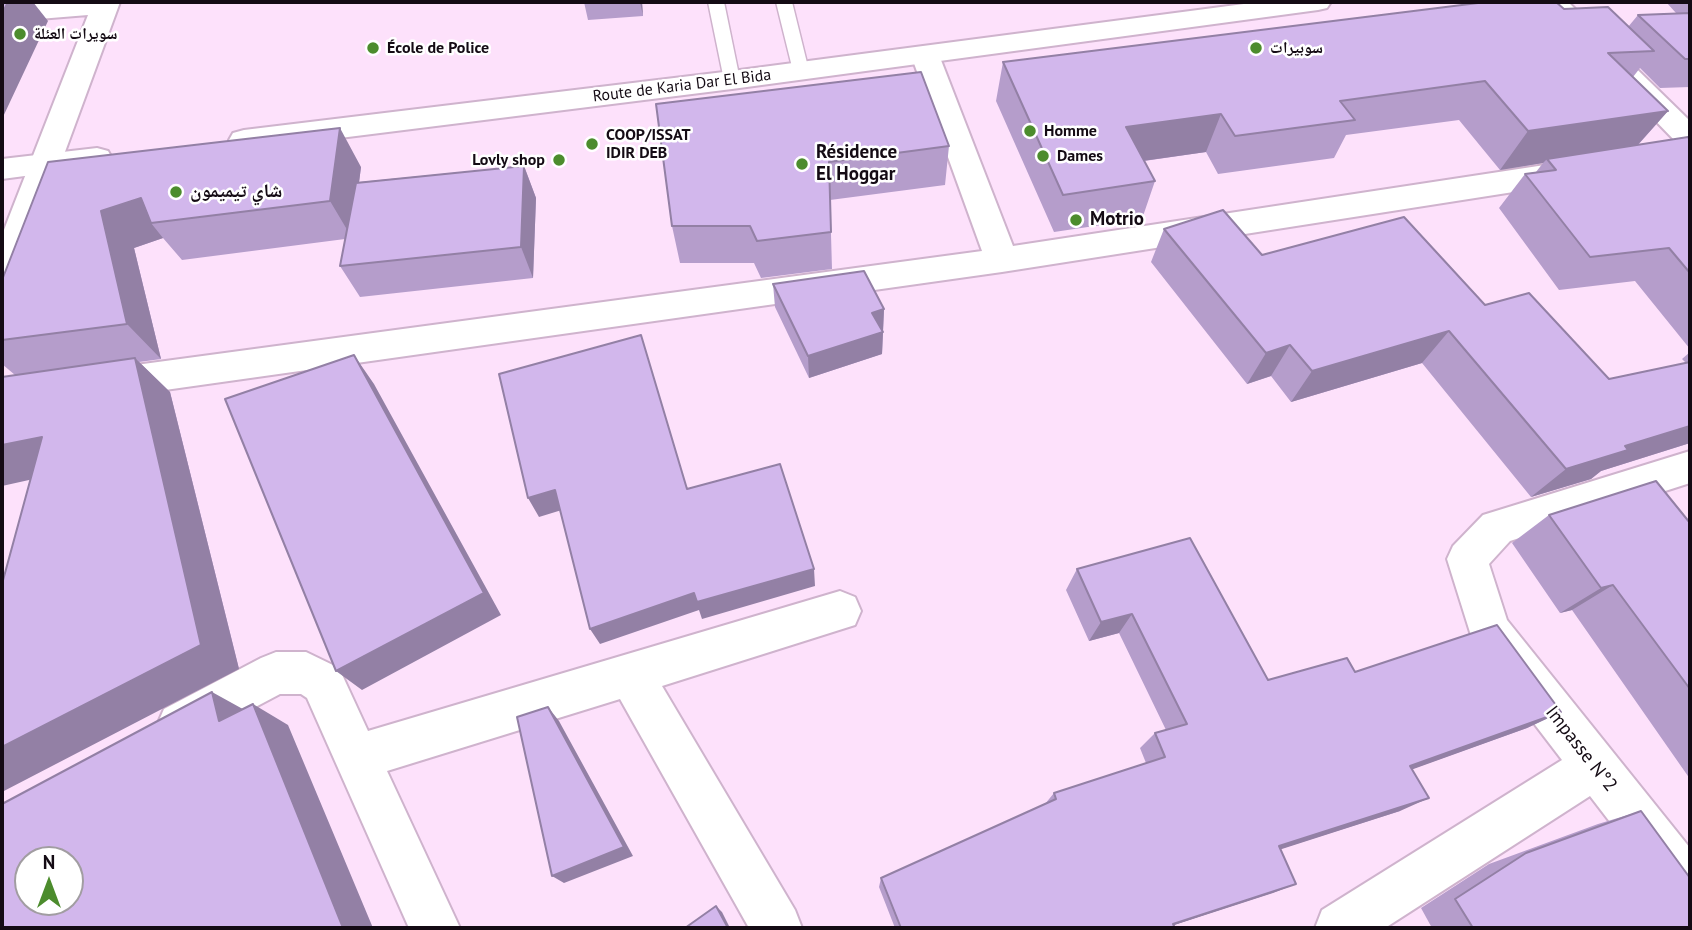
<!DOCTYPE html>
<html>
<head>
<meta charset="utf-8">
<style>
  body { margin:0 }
  #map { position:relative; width:1692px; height:930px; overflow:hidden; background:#fde1fb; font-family:"PT Sans",sans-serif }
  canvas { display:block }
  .frame { position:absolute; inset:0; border:4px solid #140b14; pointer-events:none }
  .north { position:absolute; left:14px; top:846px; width:70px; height:70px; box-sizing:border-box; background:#fff; border:2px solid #a19da1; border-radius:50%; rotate:0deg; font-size:19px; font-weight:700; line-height:28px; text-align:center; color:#140b14 }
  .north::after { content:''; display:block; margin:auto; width:24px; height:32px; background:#4c8c2d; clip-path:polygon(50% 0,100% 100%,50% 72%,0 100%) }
</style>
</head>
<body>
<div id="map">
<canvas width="1692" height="930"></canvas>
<div class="frame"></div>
<div class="north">N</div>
</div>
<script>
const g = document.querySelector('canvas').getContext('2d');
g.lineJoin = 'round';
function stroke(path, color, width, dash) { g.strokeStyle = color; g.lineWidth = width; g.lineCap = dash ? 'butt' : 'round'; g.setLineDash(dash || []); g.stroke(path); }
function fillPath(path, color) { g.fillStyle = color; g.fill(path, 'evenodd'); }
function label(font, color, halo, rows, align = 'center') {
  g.font = font + ' "PT Sans","Noto Naskh Arabic",sans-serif'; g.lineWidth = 5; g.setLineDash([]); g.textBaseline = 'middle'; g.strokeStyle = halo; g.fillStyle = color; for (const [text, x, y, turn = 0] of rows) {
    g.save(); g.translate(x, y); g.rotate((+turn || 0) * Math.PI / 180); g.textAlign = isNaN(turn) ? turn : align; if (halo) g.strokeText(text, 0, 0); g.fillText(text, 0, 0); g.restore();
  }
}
const service = new Path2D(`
  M708 2H724L740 80 738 84H726L724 80Z
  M776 2H792L809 71 807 75 801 76 793 71Z`);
const minor = new Path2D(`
  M56 2H120L19 277 14 286 2 290V235L88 15 2 22V6Z
  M1540 2H1568L1690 121V148L1679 145Z
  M925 46 935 49 939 55 1013 246 1571 161 1582 165 1587 172 1582 179 1571 183 1002 272 2 413V383L982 251 911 55 915 49Z
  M1690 451V483L1510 541 1489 564 1507 620 1690 848V912L1673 904 1590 796 1385 928H1315L1322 910 1562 760 1474 645 1447 559 1453 546 1483 515Z
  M840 591 855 597 861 611 855 625 662 686 795 910 802 928H749L620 699 387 771 460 928H409L307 698 301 694H280L180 747 164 741 157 725 164 709 261 658 276 652H306L339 668 368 731Z`);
const tertiary = new Path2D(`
  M1259 2H1331L1327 8 1318 10 732 89 244 150 233 147 229 140 233 133 244 130 732 71Z
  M97 148 108 151 112 158 108 165 2 179V159Z`);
const wall = new Path2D(`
  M584 2H642L643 16 588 20Z
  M1666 2H1690V87L1660 88 1640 68 1633 77 1668 111 1638 145 1690 140V349L1635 281 1559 290 1499 208 1525 174 1536 172 1543 163 1500 170 1459 120 1346 135 1334 158 1218 174 1206 152 1144 161 1155 181 1142 219 1054 232 996 101 1003 62 1564 9 1628 27 1638 15 1676 13Z
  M921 72 949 146 945 185 830 200 832 269 761 278 754 263H680L672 226Z
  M48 162 361 167 359 182 524 166 536 198 533 278 360 297 340 266 345 239 182 260 163 238 134 248 161 359 139 362 170 392 239 669 30 480 15 375 2 364V280Z
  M1164 229 1262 255 1485 305 1609 379 1686 363 1682 359 1690 352V443L1601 471 1591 479 1531 497 1422 363 1291 402 1271 376 1247 384 1151 262Z
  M773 284 884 309 882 354 809 378 775 307Z
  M1549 515 1690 523V779L1572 610 1560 613 1512 543Z
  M1077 569 1268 680 1355 672 1561 712 1527 728 1412 769 1400 811 1280 849 1296 884 1174 925 1175 928H895L879 887 881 878 1045 804 1054 793 1146 763 1140 748 1155 733 1166 730 1119 633 1089 641 1066 590Z
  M1641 811 1690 928H1432L1421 908 1489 864 1598 824Z`);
const shadedWall = new Path2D(`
  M8 2H33L48 21 2 119V14Z
  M640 2H642L643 16Z
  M1668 111 1634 149 1547 159 1543 163 1500 170 1528 131Z
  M1221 114 1206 152 1114 165 1126 127Z
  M340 128 361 167 352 238 330 201Z
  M524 166 536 198 533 278 521 247Z
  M141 198 151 223 163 238 134 248 161 359 127 324 101 211Z
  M884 309 883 331 872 313Z
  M1449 331 1422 363 1291 402 1312 371Z
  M883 332 882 354 809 378 808 356Z
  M1290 345 1271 376 1247 384 1266 353Z
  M354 355 374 384 501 615 362 690 336 671Z
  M135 358 170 392 239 669 2 792V747Z
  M1690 426V443L1601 471 1591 479 1531 497 1566 469 1625 446Z
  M42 437 83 468 2 486V445Z
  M555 490 565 509 539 517 528 498Z
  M814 569 815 586 702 619 699 610 600 644 590 629 694 593Z
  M1613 585 1572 610 1560 613 1601 588Z
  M1132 614 1119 633 1089 641 1101 622Z
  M212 692 250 713 219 721Z
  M253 704 288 725 373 928H343Z
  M548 707 559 721 633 856 564 883 552 876Z
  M1561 712 1527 728 1383 780 1410 766Z
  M1429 798 1400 811 1257 857 1279 846Z
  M1296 884 1273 893 1165 928 1173 924Z
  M716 906 722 912 730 928H728Z`);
const building = new Path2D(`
  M2 2H8L2 14Z
  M1486 2H1556L1564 9 1608 7 1654 51 1608 53 1668 111 1528 131 1485 81 1340 101 1355 120 1235 136 1221 114 1126 127 1155 181 1063 195 1003 62Z
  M1690 13V59H1685L1638 15Z
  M921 72 949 146 829 162 831 232 757 241 750 226H672L656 104Z
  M340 128 330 201 151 223 141 198 101 211 127 324 2 340V280L48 162Z
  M1688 137 1690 140V273L1669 248 1590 257 1525 174 1556 170 1547 159Z
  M524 166 521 247 340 266 356 183Z
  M1223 210 1262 255 1404 217 1485 305 1529 293 1609 379 1690 362V426L1625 446 1628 450 1566 469 1449 331 1312 371 1290 345 1266 353 1164 229Z
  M864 271 884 309 872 313 883 332 808 356 773 284Z
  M641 335 687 489 780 464 814 569 697 602 694 593 590 629 555 490 528 498 499 374Z
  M354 355 484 593 336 671 225 399Z
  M135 358 201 645 2 747V584L42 437 2 445V377Z
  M1656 481 1690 523V689L1613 585 1601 588 1549 515Z
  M1190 538 1268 680 1347 658 1355 672 1497 625 1561 712 1410 766 1429 798 1279 846 1296 884 1173 924 1175 928H901L881 878 1056 799 1054 793 1165 757 1155 733 1187 724 1132 614 1101 622 1077 569Z
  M212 692 219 721 253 704 343 928H2V804ZM28 860H70V902H28Z
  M548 707 624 847 552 876 517 717Z
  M1641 811 1690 878V928H1473L1455 899 1526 853Z
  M716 906 728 928H685Z`);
const markers = [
  [20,34,7,"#4c8c2d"],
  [373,48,7,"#4c8c2d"],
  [1256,48,7,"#4c8c2d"],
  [1030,131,7,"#4c8c2d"],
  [592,144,7,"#4c8c2d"],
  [1043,156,7,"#4c8c2d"],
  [559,160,7,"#4c8c2d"],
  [802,164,7,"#4c8c2d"],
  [176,192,7,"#4c8c2d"],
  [1076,220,7,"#4c8c2d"]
];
const farPoinames = [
  ["سويرات العئلة",34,34],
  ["École de Police",387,48],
  ["سوبيرات",1270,48],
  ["Homme",1044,131],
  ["COOP/ISSAT",606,135],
  ["IDIR DEB",606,153],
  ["Dames",1057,156],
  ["Lovly shop",545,160,"right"]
];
const farStreetnames = [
  ["Route de Karia Dar El Bida",682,86,-7]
];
const poiNames = [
  ["Résidence",816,153],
  ["El Hoggar",816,175],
  ["شاي تيميمون",190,192],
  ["Motrio",1090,220]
];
const streetNames = [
  ["Impasse N°2",1581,749,52]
];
stroke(service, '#cfb3cd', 3);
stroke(minor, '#cfb3cd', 4);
stroke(tertiary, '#cfb3cd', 4);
fillPath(service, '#fff');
fillPath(minor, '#fff');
fillPath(tertiary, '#fff');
fillPath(wall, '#b59dcb');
fillPath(shadedWall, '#9380a5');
fillPath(building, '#d2b7ec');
stroke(building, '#9380a5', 2);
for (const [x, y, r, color] of markers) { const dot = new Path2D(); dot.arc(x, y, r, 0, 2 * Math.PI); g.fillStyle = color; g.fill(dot); stroke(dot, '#fff', 2.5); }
label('bold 16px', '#140b14', '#fff', farPoinames, 'left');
label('16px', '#140b14', '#fff', farStreetnames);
label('bold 19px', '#140b14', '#fff', poiNames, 'left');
label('19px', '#140b14', '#fff', streetNames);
</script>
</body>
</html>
